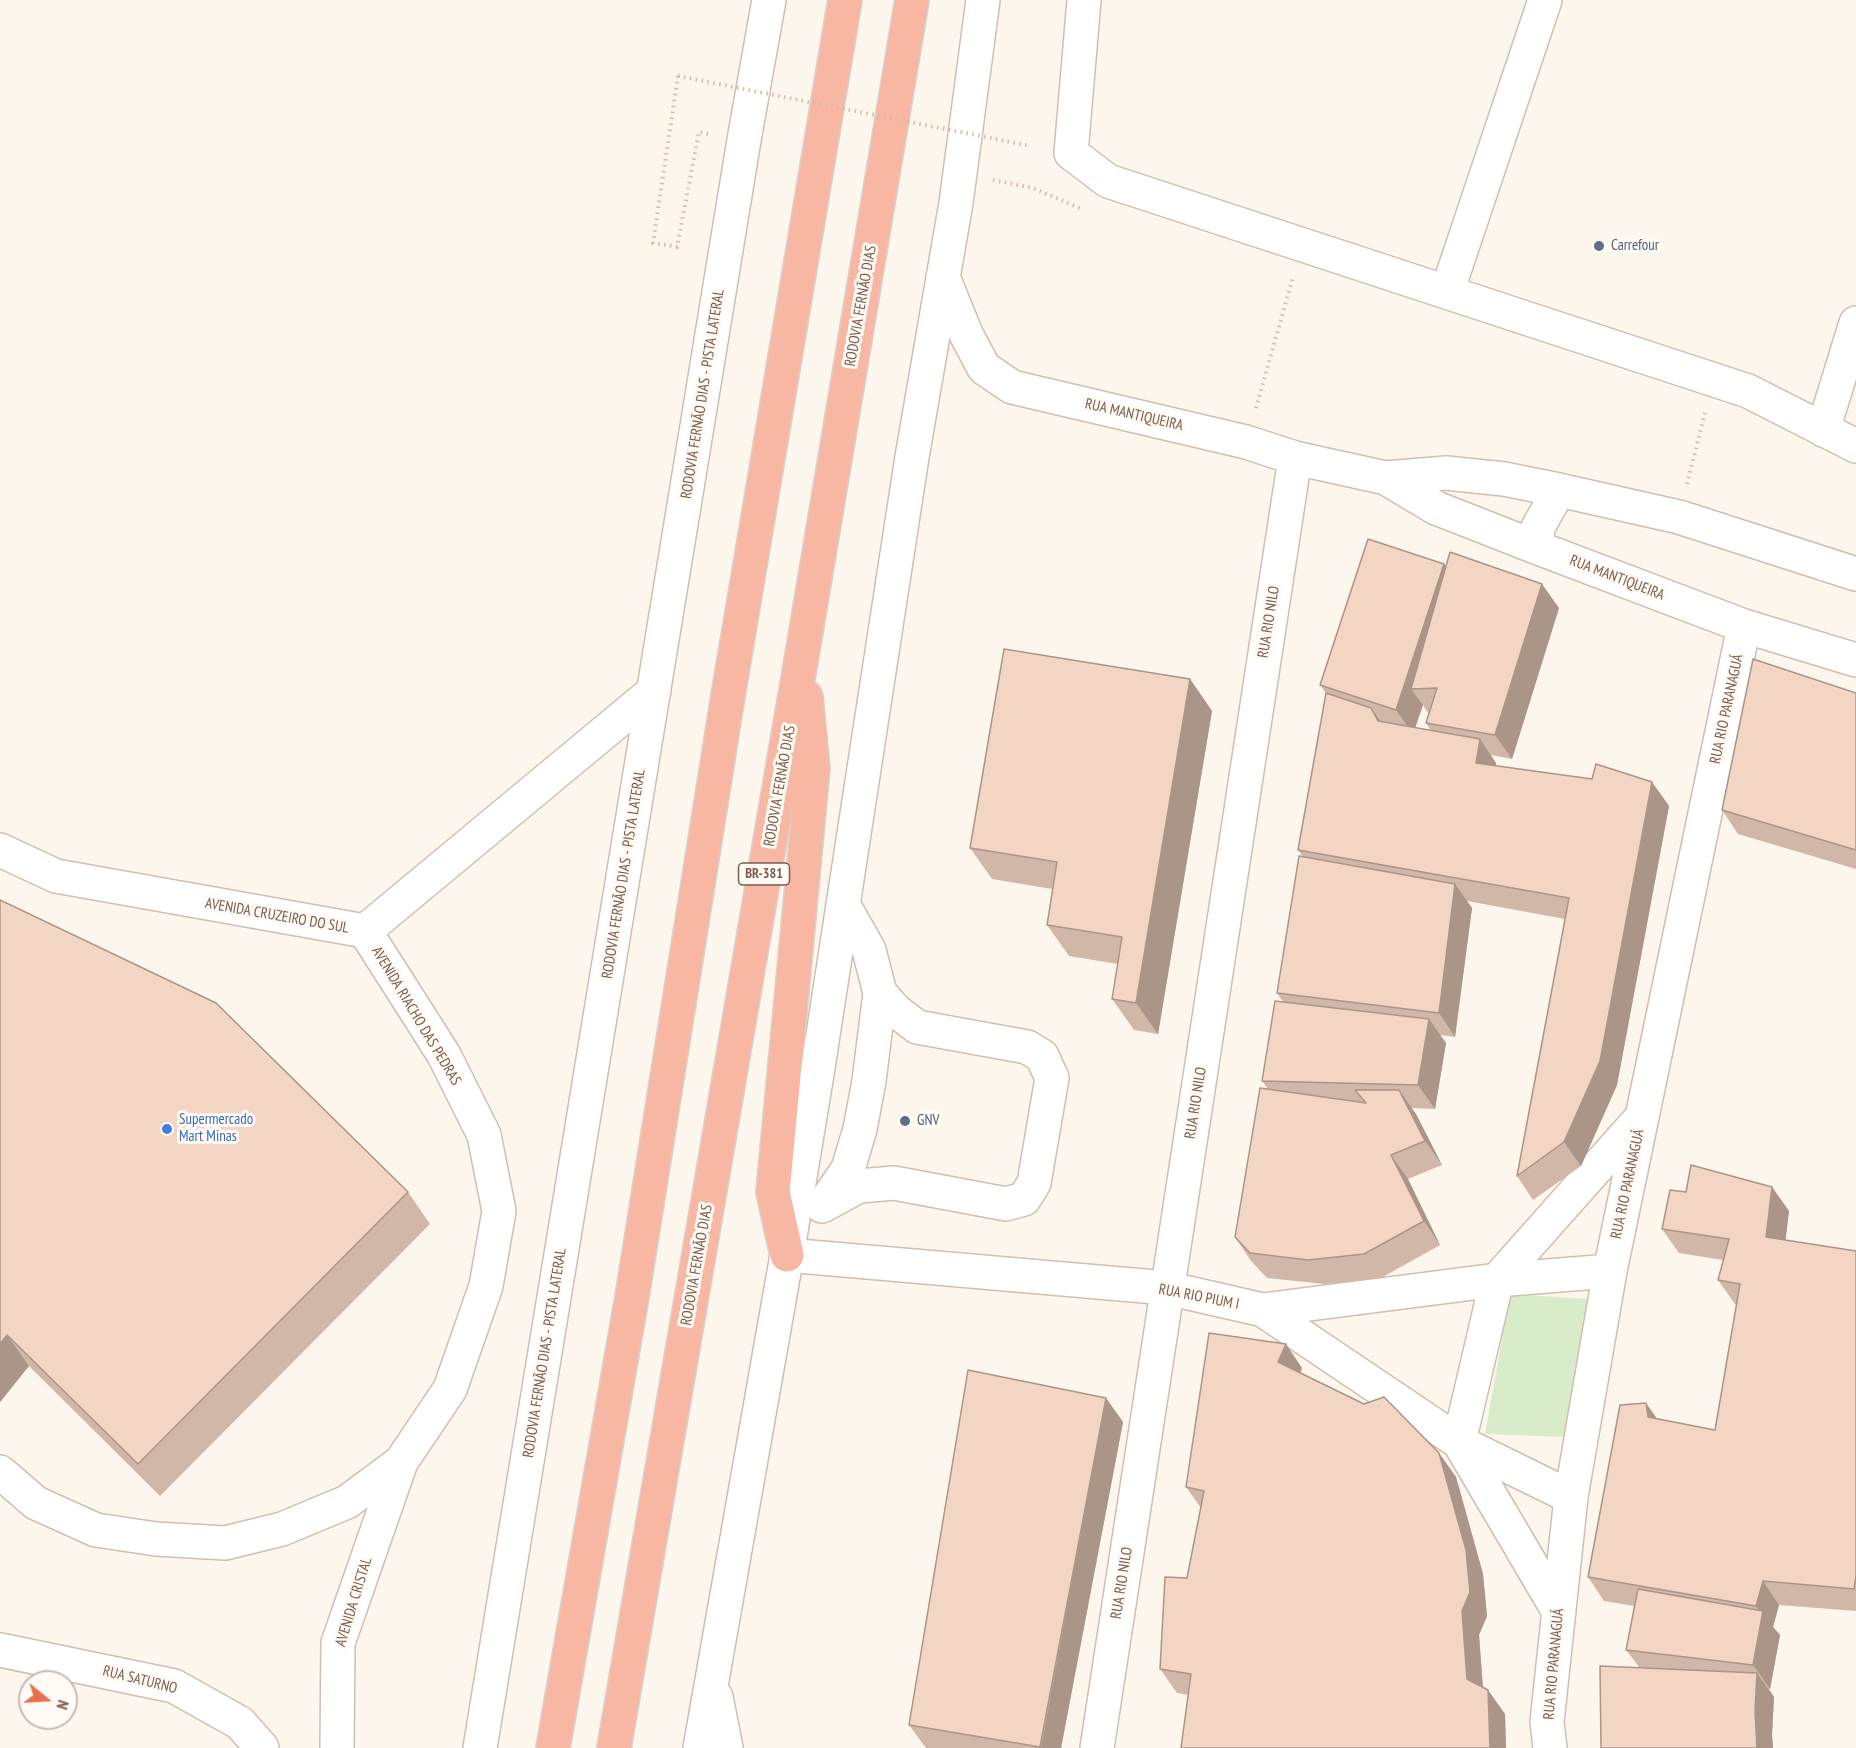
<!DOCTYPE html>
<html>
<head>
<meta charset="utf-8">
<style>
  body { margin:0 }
  #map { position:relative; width:1856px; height:1748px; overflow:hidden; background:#fdf6ec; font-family:"PT Sans Narrow",sans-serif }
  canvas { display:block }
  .north { position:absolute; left:18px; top:1670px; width:60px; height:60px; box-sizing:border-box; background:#fffaf3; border:2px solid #cabbb1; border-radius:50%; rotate:108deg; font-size:16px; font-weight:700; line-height:24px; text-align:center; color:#7a5c4d }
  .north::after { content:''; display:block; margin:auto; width:21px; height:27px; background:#e76f51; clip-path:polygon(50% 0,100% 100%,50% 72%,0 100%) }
</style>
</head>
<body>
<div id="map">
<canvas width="1856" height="1748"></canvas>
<div class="north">N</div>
</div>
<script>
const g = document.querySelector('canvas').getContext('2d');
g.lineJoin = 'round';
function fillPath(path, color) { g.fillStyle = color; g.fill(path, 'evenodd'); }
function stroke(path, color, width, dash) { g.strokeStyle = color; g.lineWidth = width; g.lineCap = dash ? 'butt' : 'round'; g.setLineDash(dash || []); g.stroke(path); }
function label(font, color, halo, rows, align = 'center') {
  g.font = font + ' "PT Sans Narrow",sans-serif'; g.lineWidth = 6; g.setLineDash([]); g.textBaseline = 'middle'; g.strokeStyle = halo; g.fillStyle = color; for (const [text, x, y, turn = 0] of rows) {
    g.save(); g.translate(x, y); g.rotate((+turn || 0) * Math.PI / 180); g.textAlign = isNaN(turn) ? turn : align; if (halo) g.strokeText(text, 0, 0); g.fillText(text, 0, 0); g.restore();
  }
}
const green = new Path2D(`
  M1510 1294 1589 1299 1565 1437 1485 1434Z`);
const path = new Path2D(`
  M678 76 653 243 677 247 699 132 709 134
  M993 180 1033 188 1082 209
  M1256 408 1293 277
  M1687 484 1705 413`);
const minor = new Path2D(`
  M1084 0 1071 153 1108 181 1748 391 1856 446
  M943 277 966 334 984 368 1012 387 1246 442 1295 458 1386 478 1446 473 1504 479 1559 490 1679 517 1856 574
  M1447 292 1545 0
  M1823 430 1856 323
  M1386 478 1436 508 1538 548 1744 626 1856 660
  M1538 548 1537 529 1559 490
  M0 850 56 876 365 931 654 691
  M826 1201 848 1169 860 1129 869 1081 880 993 869 950 843 904
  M822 1206 859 1186 894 1183 1006 1204 1024 1199 1034 1183 1052 1078 1042 1056 1027 1047 917 1027 895 1010 880 993
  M787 1255 1167 1288 1263 1310 1497 1280 1610 1271
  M1263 1310 1459 1442 1571 1497
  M0 1472 36 1503 96 1530 156 1539 225 1543 282 1529 347 1502 401 1462 450 1389 486 1286 499 1211 484 1135 444 1055 365 931
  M1559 1612 1459 1442 1497 1280 1641 1118
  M0 1650 174 1686 240 1723 262 1748
  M716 1697 726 1748
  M337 1748 338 1643 401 1462
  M480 1748 744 140 769 0
  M700 1748 787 1255 817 1074 912 457 956 203 983 0
  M1097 1748 1295 458
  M1550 1748 1547 1722 1571 1497 1610 1271 1744 626`);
const highway = new Path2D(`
  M787 1255 773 1192 813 768 806 697
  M553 1748 632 1297 728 696 845 0
  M614 1748 802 655 912 0`);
const pathBridge = new Path2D(`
  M678 76 1031 146`);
const wall = new Path2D(`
  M1444 564 1446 566 1559 608 1512 759 1491 755 1496 763V766L1592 779 1652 782 1669 806 1617 1085 1581 1166 1533 1200 1517 1176 1565 919 1467 901 1472 908 1455 1037 1440 1035 1446 1043 1435 1109 1411 1108 1416 1114 1442 1165 1408 1179 1440 1245 1381 1278 1325 1284 1267 1278 1251 1261 1235 1237 1268 1089 1262 1081 1283 1002 1277 993 1303 857 1298 850 1326 693 1320 685ZM1423 705 1428 713H1429L1426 723 1431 731 1415 728Z
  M1190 679 1212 711 1158 1034 1134 1030 1112 999 1118 964 1069 956 1047 925 1052 889 992 879 970 848Z
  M1856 693V869L1738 834 1722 810Z
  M0 900 408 1192 430 1224 160 1496 29 1366 0 1402Z
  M1772 1187 1789 1211 1785 1240 1856 1251V1611L1779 1605 1773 1627 1780 1635 1770 1689H1769L1774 1697 1772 1735 1773 1748H1601L1639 1667 1626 1650 1634 1606 1604 1601 1588 1577 1658 1419 1715 1430 1737 1304H1735L1718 1280 1723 1260 1679 1253 1662 1229 1686 1192Z
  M1302 1368 1300 1373 1439 1453 1456 1477 1483 1574 1487 1616 1479 1635 1483 1687 1505 1714 1506 1748H1181L1188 1695 1177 1693 1160 1669 1187 1578 1201 1508 1186 1487Z
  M1106 1398 1123 1422 1061 1748H926L909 1725Z`);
const shadedWall = new Path2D(`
  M1444 564 1461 588 1411 689 1423 705 1413 734 1396 710Z
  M1542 584 1559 608 1512 759 1495 735Z
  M1190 679 1212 711 1158 1034 1136 1003Z
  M1371 708 1388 732 1378 721Z
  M1480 739 1496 763 1493 787 1476 763Z
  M1652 782 1669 806 1617 1085 1581 1166 1564 1142Z
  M1455 884 1472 908 1455 1037 1439 1013Z
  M1429 1019 1446 1043 1435 1109 1418 1085Z
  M1399 1090 1416 1114 1442 1165 1425 1141Z
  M1391 1155 1408 1179 1440 1245 1424 1221Z
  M1772 1187 1789 1211 1783 1262 1766 1237Z
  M7 1335 29 1366 0 1402V1344Z
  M1286 1344 1302 1368 1295 1386 1278 1362Z
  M1106 1398 1123 1422 1061 1748H1041Z
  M1646 1403 1663 1427 1648 1417Z
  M1439 1453 1456 1477 1483 1574 1487 1616 1479 1635 1484 1703 1467 1679Z
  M1763 1581 1779 1605 1773 1627 1780 1635 1770 1689 1753 1665 1762 1615 1756 1606Z
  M1757 1673 1774 1697 1772 1735 1773 1748H1757L1755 1711Z
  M1488 1690 1505 1714 1506 1748H1490Z`);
const building = new Path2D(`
  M1368 539 1444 564 1396 710 1320 685Z
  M1450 552 1542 584 1495 735 1426 723 1437 688 1411 689Z
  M1004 649 1190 679 1136 1003 1112 999 1122 937 1047 925 1057 862 970 848Z
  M1753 659 1856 693V850L1722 810Z
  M1326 693 1371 708 1378 721 1480 739 1476 763 1592 779 1596 764 1652 782 1600 1061 1564 1142 1517 1176 1569 898 1298 850Z
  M1299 856 1455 884 1439 1013 1277 993Z
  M0 900 216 1003 408 1192 138 1464 7 1335 0 1344Z
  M1275 1001 1429 1019 1418 1085 1262 1081Z
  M1260 1088 1366 1103 1355 1090H1399L1425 1141 1391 1155 1424 1221 1364 1254 1308 1260 1250 1253 1235 1237Z
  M1691 1165 1772 1187 1766 1237 1856 1251V1576L1854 1589 1763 1581 1756 1606 1588 1577 1620 1405 1646 1403 1648 1417 1715 1430 1740 1284 1718 1280 1729 1239 1662 1229 1670 1190 1686 1192Z
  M1209 1333 1286 1344 1278 1362 1364 1404 1384 1397 1439 1453 1466 1550 1470 1592 1462 1611 1467 1679 1488 1690 1490 1748H1181L1191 1674 1160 1669 1165 1577 1187 1578 1204 1491 1186 1487Z
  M968 1370 1106 1398 1040 1747 909 1725Z
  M1638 1589 1763 1611 1753 1665 1626 1650Z
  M1600 1666 1757 1673 1755 1711 1757 1748H1601Z`);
const markers = [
  [1599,246,6,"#5c6f8a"],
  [905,1121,6,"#5c6f8a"],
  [167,1129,6,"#3f7fe0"]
];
const shields = [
  [764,874,51]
];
const shieldNames = [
  ["BR-381",764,874]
];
const serviceNames = [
  ["Carrefour",1611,246],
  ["GNV",917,1121]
];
const streetNames = [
  ["RODOVIA FERNÃO DIAS",861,306,-80],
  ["RODOVIA FERNÃO DIAS - PISTA LATERAL",703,394,-81],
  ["RUA MANTIQUEIRA",1134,415,13],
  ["RUA MANTIQUEIRA",1617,578,21],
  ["RUA RIO NILO",1269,622,-81],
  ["RUA RIO PARANAGUÁ",1727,709,-78],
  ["RODOVIA FERNÃO DIAS",780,786,-80],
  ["RODOVIA FERNÃO DIAS - PISTA LATERAL",624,874,-81],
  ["AVENIDA CRUZEIRO DO SUL",277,916,10],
  ["AVENIDA RIACHO DAS PEDRAS",416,1016,59],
  ["RUA RIO NILO",1196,1103,-81],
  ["RUA RIO PARANAGUÁ",1628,1184,-78],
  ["RODOVIA FERNÃO DIAS",697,1265,-80],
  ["RUA RIO PIUM I",1199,1297,11],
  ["RODOVIA FERNÃO DIAS - PISTA LATERAL",545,1353,-81],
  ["RUA RIO NILO",1122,1583,-81],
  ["AVENIDA CRISTAL",354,1602,-73],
  ["RUA RIO PARANAGUÁ",1554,1664,-85],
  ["RUA SATURNO",140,1680,14]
];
const shopNames = [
  ["Supermercado",179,1120],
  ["Mart Minas",179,1137]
];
fillPath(green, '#d8ecc9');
stroke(minor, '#d1beb0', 36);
stroke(highway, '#dad1cd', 36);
stroke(path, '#d9b8a5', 4, [1.5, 4.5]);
stroke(minor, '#fff', 33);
stroke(highway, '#f7b7a3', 33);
stroke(pathBridge, '#d9b8a5', 4, [1.5, 4.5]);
fillPath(wall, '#d1b7a8');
fillPath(shadedWall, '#aa9588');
fillPath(building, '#f3d5c3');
stroke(building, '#aa9588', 1.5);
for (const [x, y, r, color] of markers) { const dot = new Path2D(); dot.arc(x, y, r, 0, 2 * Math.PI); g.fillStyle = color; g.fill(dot); stroke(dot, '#fffaf3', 2); }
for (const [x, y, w] of shields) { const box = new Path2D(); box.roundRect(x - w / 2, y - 11, w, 22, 4.5); g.fillStyle = '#fffaf3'; g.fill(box); stroke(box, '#7a5c4d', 1.5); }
label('bold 14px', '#7a5c4d', null, shieldNames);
label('15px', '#4e5e75', '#fffaf3', serviceNames, 'left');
label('15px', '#7a5c4d', '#fffaf3', streetNames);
label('15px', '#366cbe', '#fffaf3', shopNames, 'left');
</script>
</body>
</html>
